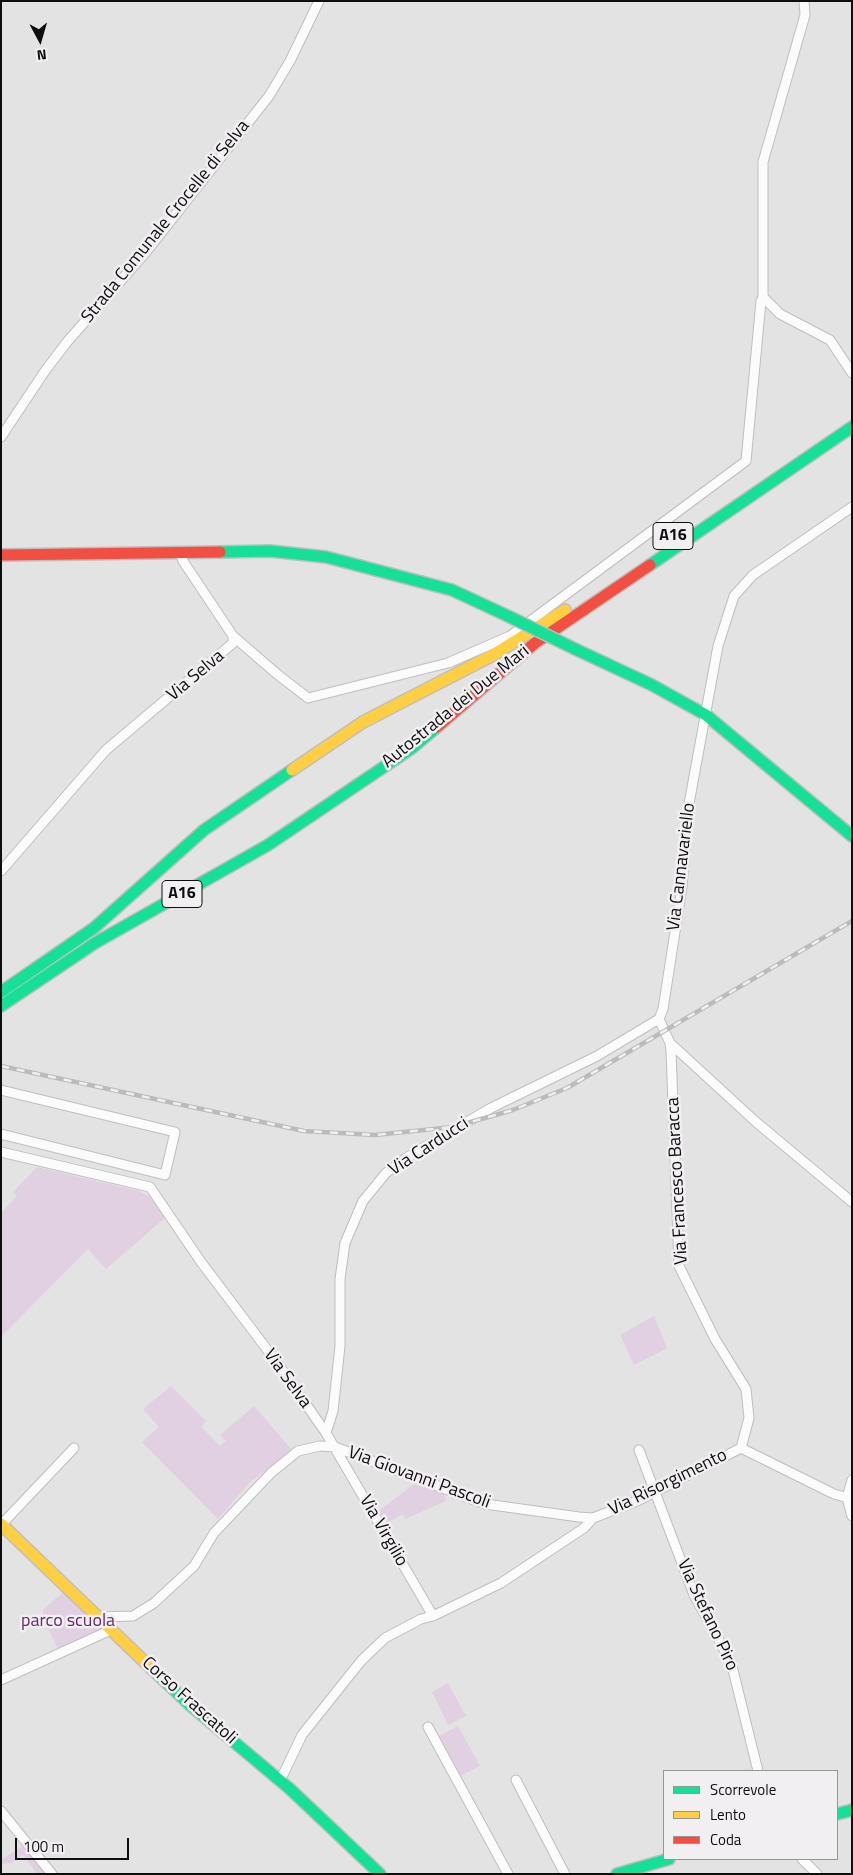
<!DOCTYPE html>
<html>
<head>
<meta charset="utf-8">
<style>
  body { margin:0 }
  #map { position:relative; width:853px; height:1875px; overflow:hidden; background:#e3e3e3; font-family:"Titillium Web",sans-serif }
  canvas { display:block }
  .frame { position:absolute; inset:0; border:2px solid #0f0e0f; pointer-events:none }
  .legend { position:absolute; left:663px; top:1770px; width:175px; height:90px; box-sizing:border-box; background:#f2eff2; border:1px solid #979597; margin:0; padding:6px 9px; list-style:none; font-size:15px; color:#0f0e0f }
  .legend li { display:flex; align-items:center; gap:10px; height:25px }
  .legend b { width:25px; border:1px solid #979597 }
  .north { position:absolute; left:15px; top:15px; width:50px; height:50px; -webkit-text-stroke:4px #f2eff2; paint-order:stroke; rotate:174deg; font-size:14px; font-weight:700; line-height:20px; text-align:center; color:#0f0e0f }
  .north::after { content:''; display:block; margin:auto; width:18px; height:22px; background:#0f0e0f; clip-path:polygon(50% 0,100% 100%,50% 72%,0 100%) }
  .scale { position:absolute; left:15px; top:1838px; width:114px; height:22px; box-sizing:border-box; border:2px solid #0f0e0f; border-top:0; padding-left:6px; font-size:15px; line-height:18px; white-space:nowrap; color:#0f0e0f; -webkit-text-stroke:4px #f2eff2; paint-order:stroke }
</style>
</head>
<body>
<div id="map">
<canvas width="853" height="1875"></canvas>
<div class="frame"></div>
<ul class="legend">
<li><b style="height:6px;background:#16e098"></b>Scorrevole</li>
<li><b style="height:6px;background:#ffcf43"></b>Lento</li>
<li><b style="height:6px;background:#f24e42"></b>Coda</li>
</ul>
<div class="north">N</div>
<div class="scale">100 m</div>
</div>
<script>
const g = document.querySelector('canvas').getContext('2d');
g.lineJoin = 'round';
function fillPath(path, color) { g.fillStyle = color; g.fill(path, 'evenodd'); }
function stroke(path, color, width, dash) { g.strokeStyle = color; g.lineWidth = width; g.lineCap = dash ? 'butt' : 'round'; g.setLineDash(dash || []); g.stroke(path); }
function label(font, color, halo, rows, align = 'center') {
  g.font = font + ' "Titillium Web",sans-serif'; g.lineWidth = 5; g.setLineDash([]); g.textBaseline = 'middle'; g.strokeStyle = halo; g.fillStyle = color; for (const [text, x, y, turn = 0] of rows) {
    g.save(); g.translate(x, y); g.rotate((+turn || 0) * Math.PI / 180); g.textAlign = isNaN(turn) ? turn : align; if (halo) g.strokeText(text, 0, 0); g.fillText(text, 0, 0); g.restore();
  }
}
const green = new Path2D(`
  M37 1167 139 1191 151 1198 165 1218 106 1269 88 1249 1 1337V1213L17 1196 13 1192Z
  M654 1316 667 1348 634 1365 620 1335Z
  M171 1386 206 1421 201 1427 220 1446 226 1441 220 1435 254 1406 292 1450 249 1483 218 1519 142 1442 159 1427 143 1409Z
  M414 1484 443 1493 446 1501 405 1519 403 1514 382 1526 377 1512Z
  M63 1592 97 1621 101 1631 58 1649 43 1618V1610Z
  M448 1683 466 1716 448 1725 432 1692Z
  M458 1726 480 1766 461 1776 439 1736Z
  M22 1846 23 1847 46 1874H34L35 1871 23 1855 12 1863 1 1864V1860Z`);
const street = new Path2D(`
  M804 1 805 15 763 162V297L780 314 830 340 852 373
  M1 437 45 371 67 342 146 252 269 96 290 61 319 1
  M233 636 277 674 308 698 448 663 510 636 746 461 761 301 763 297
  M1 871 106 750 233 643V636L183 561 180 552
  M659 1019 663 1009 682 887 688 809 718 646 734 596 753 575 852 507
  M659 1019 670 1043 671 1051 679 1266 715 1339 746 1389 749 1418 741 1448
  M670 1043 756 1122 852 1202
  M1 1090 175 1132 165 1175 1 1134
  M1 1152 150 1187 201 1262 278 1364 326 1433 433 1616
  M326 1433 333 1411 340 1346V1279L345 1243 363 1201 386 1173 406 1158 491 1108 597 1056 659 1019
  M639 1450 694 1595 731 1662 758 1771
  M852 1480 847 1498 852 1516
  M2 1524 74 1448
  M100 1617 133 1616 154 1603 194 1566 214 1533 271 1473 298 1451 320 1446 335 1447 485 1504 579 1517 593 1518 637 1501 741 1448 834 1494 852 1499
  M1 1680 113 1629
  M428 1727 508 1874
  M516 1780 565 1874
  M280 1781 302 1735 361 1661 385 1638 421 1619 433 1616 501 1583 584 1528 593 1518
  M1 1811 52 1874
  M802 1859 817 1874`);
const fast = new Path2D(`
  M220 552 270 551 326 557 452 590 510 617
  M650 565 852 427
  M575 649 652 685 706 715 852 836
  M1 992 94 928 204 830 292 770
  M1 1006 95 943 268 845 412 748 437 727
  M151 1668 190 1705 290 1789 380 1874
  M837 1814 852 1810
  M617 1874 669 1859`);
const slow = new Path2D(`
  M292 770 363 722 493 655 565 610
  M1 1524 151 1668`);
const jam = new Path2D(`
  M1 555 220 552
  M437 727 535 643 650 565`);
const rail = new Path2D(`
  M1 1066 304 1131 375 1135 453 1127 513 1110 567 1088 852 921`);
const fastBridge = new Path2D(`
  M510 617 575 649`);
const shields = [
  [673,536,40],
  [182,894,40]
];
const shieldNames = [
  ["A16",673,536],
  ["A16",182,894]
];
const streetNames = [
  ["Strada Comunale Crocelle di Selva",166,222,-51],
  ["Via Selva",196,676,-40],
  ["Autostrada dei Due Mari",456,707,-39],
  ["Via Cannavariello",682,867,-83],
  ["Via Carducci",429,1147,-33],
  ["Via Francesco Baracca",678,1181,-93],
  ["Via Selva",287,1379,54],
  ["Via Giovanni Pascoli",419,1478,20],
  ["Via Risorgimento",668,1483,-26],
  ["Via Virgilio",383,1531,60],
  ["Via Stefano Piro",707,1615,65],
  ["Corso Frascatoli",189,1701,42]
];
const parkNames = [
  ["parco scuola",68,1622]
];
fillPath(green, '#e1d0e2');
stroke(street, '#bfbebf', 11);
stroke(fast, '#bfbebf', 14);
stroke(slow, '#bfbebf', 14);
stroke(jam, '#bfbebf', 14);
stroke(street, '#fbfbfb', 9);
stroke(fast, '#16e098', 11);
stroke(slow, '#ffcf43', 11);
stroke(jam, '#f24e42', 11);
stroke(rail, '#bbb', 4.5);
stroke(rail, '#f2eff2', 2.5, [8]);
stroke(fastBridge, '#bfbebf', 14, []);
stroke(fastBridge, '#16e098', 11);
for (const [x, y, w] of shields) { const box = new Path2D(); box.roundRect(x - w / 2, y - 13.5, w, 27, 4); g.fillStyle = '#f2eff2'; g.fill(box); stroke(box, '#0f0e0f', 1); }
label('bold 16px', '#0f0e0f', null, shieldNames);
label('18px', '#0f0e0f', '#f2eff2', streetNames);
label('18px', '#65296a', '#f2eff2', parkNames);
</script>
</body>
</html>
